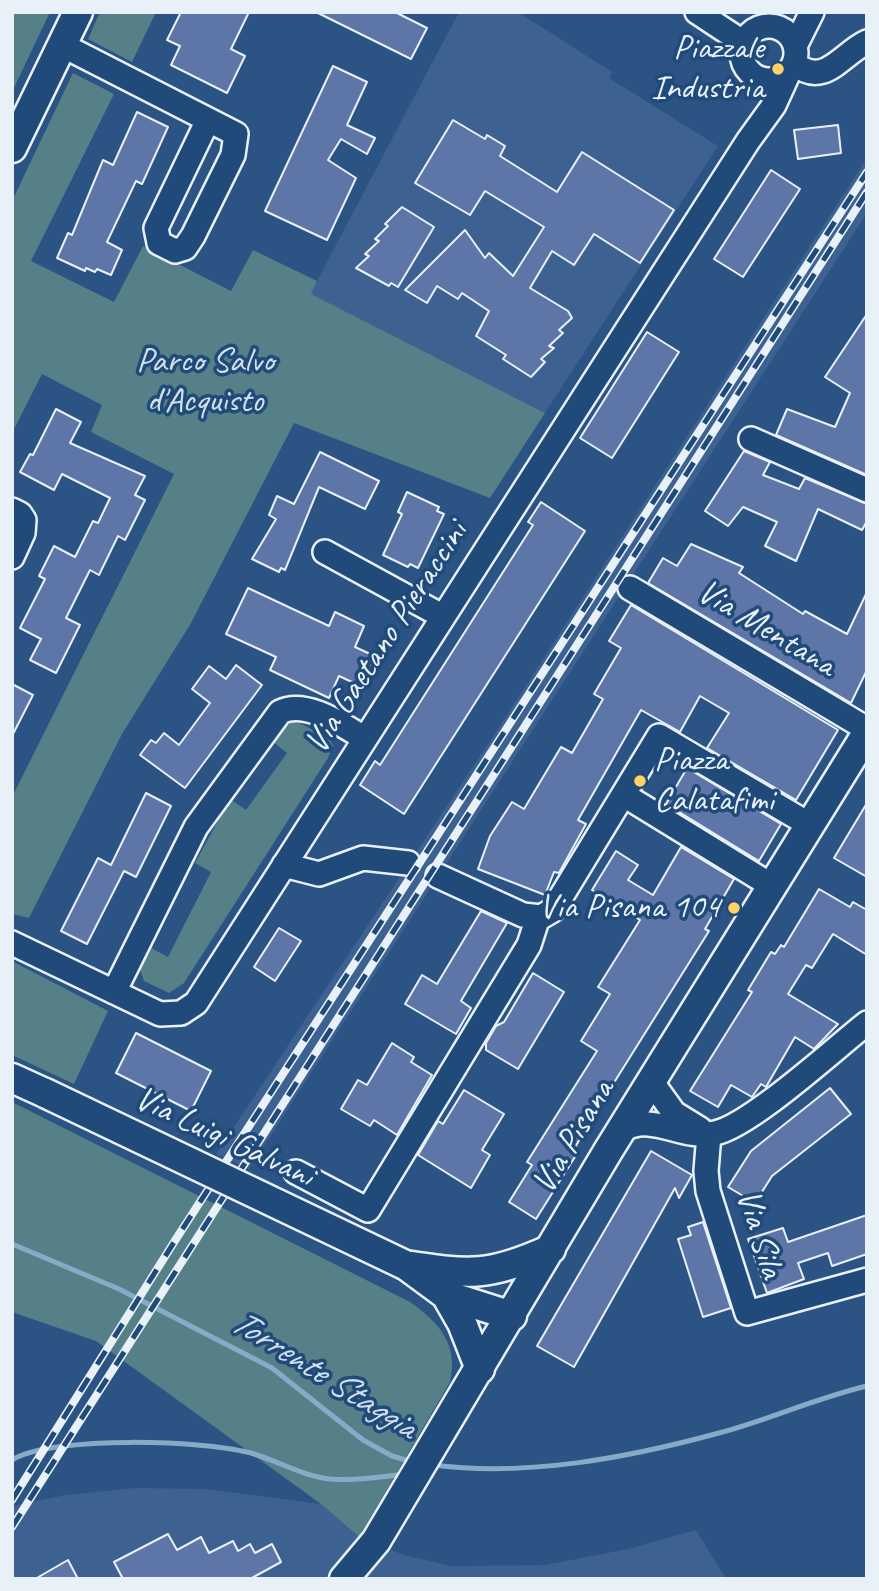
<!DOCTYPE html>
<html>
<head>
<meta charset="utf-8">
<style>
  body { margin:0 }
  #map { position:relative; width:879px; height:1591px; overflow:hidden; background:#2b5383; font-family:Caveat,sans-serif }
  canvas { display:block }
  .frame { position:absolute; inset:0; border:14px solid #e8f1f8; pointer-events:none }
</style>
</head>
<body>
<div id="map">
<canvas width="879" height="1591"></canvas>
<div class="frame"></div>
</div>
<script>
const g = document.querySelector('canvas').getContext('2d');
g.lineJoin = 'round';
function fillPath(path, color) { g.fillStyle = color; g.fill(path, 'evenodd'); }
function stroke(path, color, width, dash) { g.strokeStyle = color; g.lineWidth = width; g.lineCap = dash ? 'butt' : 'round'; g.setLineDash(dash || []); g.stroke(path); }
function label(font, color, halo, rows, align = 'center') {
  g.font = font + ' Caveat,sans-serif'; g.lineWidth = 7; g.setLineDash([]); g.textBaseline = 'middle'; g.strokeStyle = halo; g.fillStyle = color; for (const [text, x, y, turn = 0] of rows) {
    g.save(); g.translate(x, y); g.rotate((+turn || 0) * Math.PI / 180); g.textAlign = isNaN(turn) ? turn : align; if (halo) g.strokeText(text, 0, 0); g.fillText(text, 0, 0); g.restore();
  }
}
const built = new Path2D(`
  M459 12H518L612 72 609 78 718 146 545 413 310 294Z
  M867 158V213L249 1169 216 1154 490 741Z
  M135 1488 207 1489 321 1504 359 1537 404 1555 451 1566 545 1565 628 1549 696 1530 726 1579H12V1506L66 1495Z`);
const green = new Path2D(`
  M12 12H50L12 92Z
  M100 12H156L132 62 88 39Z
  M73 73 114 94 31 261 114 302 143 246 231 291 253 250 317 281 311 294 545 413 490 498 294 423 191 623 122 734 29 918 12 914V797L174 474 91 432 102 405 42 374 12 433V201Z
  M293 720 329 738 333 745 328 758 184 983 169 993 144 981 140 970 151 948 168 957 211 872 195 863 230 799 246 810 287 753 272 741Z
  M12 961 108 1011 74 1084 12 1055Z
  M12 1102 410 1302C439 1322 459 1345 450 1382L359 1537 321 1504 96 1341 12 1312Z`);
const stream = new Path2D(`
  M12 1244 119 1289 272 1368 363 1440 392 1456 413 1462
  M12 1460C53 1435 208 1440 254 1454 280 1462 303 1476 330 1479 355 1481 380 1477 404 1474
  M433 1465C527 1477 627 1458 719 1433 768 1420 816 1398 867 1386`);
const building = new Path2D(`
  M181 12H249L231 49 245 56 227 93 171 65 180 46 167 40Z
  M316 12H395L427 28 411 59Z
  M333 66 367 82 347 125 375 138 367 154 341 139 328 160 356 178 327 240 265 211Z
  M137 112 168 127 142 184 136 181 107 242 122 250 111 275 97 269 95 272 86 268 85 271 57 258 68 233 72 235 103 160 113 165Z
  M453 120 485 139 487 135 505 146 500 156 557 192 582 152 674 210 640 263 594 234 574 265 552 251 530 288 568 311 572 318 559 330 563 333 549 346 554 348 541 359 545 362 531 377 503 359 506 355 476 336 489 311 462 293 458 299 437 286 427 303 405 290 465 230 485 258 489 253 513 276 544 227 485 191 470 215 415 183Z
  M838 125 841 153 798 159 794 130Z
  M771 170 800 189 743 277 714 259Z
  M402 207 434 227 398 287 391 283 389 286 356 268 369 256 365 254 379 241 375 239 388 226 385 224Z
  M867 314V475L776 435 787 409 835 427 850 393 825 377Z
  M647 332 679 352 612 458 580 438Z
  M56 409 81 422 70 443 145 476 135 495 145 500 125 540 118 536 99 575 90 570 66 618 80 625 56 673 30 660 41 639 20 628 45 579 39 576 54 546 75 557 93 521 98 523 110 498 62 474 54 490 20 472 30 454 33 455Z
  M744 451 770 462 763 475 799 489 805 478 867 504V521L862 530 818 509 796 561 765 546 777 522 743 507 728 526 705 511Z
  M320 452 379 481 365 509 319 487 285 570 281 568 279 572 252 559 276 519 269 515 277 496 294 504Z
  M407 492 439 507 437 511 444 514 418 568 410 564 408 567 383 555 402 514 398 512Z
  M541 502 585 531 404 814 360 785 375 761 380 765 533 525 528 522Z
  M691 544 743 567 739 573 803 614 805 611 847 634 867 592V670L851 703 648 583 663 558 677 566Z
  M248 588 329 626 335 612 364 626 355 647 379 658 365 688 339 676 329 698 270 670 276 657 226 634Z
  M631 605 838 730 796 800 707 748 729 713 700 696 680 732 641 710 578 820 586 824 559 873 554 872 545 895 478 869 490 836 512 802 524 809 561 747 572 753 603 699 594 694 621 648 609 641Z
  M236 665 262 685 185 788 140 755 151 740 156 743 164 733 179 745 210 703 192 689 209 666 226 679Z
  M12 684 33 695 12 736Z
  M687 768 781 824 759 861 666 804Z
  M146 793 171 806 136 877 124 871 87 944 61 931 98 858 111 865Z
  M867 803V877L834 858Z
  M681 847 734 879 705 929 709 931 610 1089 574 1149 578 1152 536 1219 509 1202 532 1165 527 1162 597 1051 581 1041 610 994 598 987 640 920 592 890 616 851 638 865 628 880 653 895Z
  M819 889 850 907 853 902 867 910V955L833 934 812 968 806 965 788 994 838 1024 814 1049 795 1037 766 1087 761 1084 752 1097 731 1085 718 1107 690 1091 752 992 748 990 771 952 775 954 781 945 784 947Z
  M481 911 507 923 461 1001 471 1008 456 1034 405 1004 422 975 437 984Z
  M279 928 301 941 275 981 254 967Z
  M533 973 564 992 518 1069 486 1050V1043L496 1026 504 1022Z
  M136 1033 211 1071 191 1111 116 1073Z
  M392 1043 414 1057 411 1062 432 1075 397 1135 374 1120 370 1126 341 1109 358 1080 367 1085Z
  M830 1088 851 1114 772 1176 755 1203 728 1187 751 1151Z
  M464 1090 504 1114 482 1150 490 1155 471 1188 418 1155 438 1121 443 1124Z
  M651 1151 692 1175 679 1198 675 1188 574 1367 537 1346Z
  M867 1215V1254L832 1266 828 1253 798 1263 804 1279 767 1293 748 1239 783 1228 788 1242Z
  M703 1222 731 1308 703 1317 678 1239 691 1235 688 1227Z
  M168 1534 177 1550 201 1537 209 1553 233 1541 238 1551 250 1544 255 1553 272 1544 281 1562 250 1579H123L114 1562Z
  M68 1560 78 1579H35Z`);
const minor = new Path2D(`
  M697 12 744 43
  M742 53a27 27 0 1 1 54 0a27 27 0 1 1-54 0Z
  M62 45 236 134 233 155 193 236 185 248 175 251 159 243 156 228 208 120
  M795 46 812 12
  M794 63C824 89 841 54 867 42
  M751 439 867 490
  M12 510 20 514 24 520 23 533 12 557
  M325 552 442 616
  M630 588 867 729
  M624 795 772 886
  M284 865 319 874 363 858 408 863
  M438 876 523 915 541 917 553 910 659 736 810 825
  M12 943 160 1014 181 1013 196 1003 748 141 774 105 790 70
  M114 992 196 827 280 712C306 699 342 725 364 738
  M651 1081 674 1113 700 1129
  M621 1130C655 1112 679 1140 715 1133 750 1126 834 1049 867 1023
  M709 1134 706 1171 708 1191 747 1313 867 1280
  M296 1172 368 1210 529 945 538 917`);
const major = new Path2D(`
  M12 148 78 12
  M12 1078 45 1093
  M405 1265C472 1275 487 1277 551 1249
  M408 1267 446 1295 512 1316
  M446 1295 462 1323 480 1369
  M344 1579 376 1541 608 1151 867 733`);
const rail = new Path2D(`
  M12 1500 176 1239 867 172
  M12 1527 867 192`);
const majorBridge = new Path2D(`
  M45 1093 405 1265`);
const markers = [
  [778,69,7,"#ffd166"],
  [640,781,7,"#ffd166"],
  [734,908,7,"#ffd166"]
];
const poiNames = [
  ["Piazzale",764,49],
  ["Industria",764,89],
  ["Piazza",654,761,"left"],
  ["Calatafimi",654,801,"left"],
  ["Via Pisana 104",720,908]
];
const parkNames = [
  ["Parco Salvo",205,362],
  ["d'Acquisto",205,402]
];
const streetNames = [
  ["Via Mentana",766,629,31],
  ["Via Gaetano Pieraccini",387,638,-57],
  ["Via Pisana",574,1137,-59],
  ["Via Luigi Galvani",224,1138,25],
  ["Via Sila",759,1234,73]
];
const waterNames = [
  ["Torrente Staggia",323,1375,32]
];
fillPath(built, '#3d6190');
fillPath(green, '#558088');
stroke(stream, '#87abc6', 5);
fillPath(building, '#5d76a7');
stroke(building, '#e8f1f8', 2);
stroke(minor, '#e8f1f8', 28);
stroke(major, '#e8f1f8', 33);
stroke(minor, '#1f4a7a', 23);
stroke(major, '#1f4a7a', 28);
stroke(rail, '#e8f1f8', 8);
stroke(rail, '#1f4a7a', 5, [16]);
stroke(majorBridge, '#e8f1f8', 33, []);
stroke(majorBridge, '#1f4a7a', 28);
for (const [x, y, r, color] of markers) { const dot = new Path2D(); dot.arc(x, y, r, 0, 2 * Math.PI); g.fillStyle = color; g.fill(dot); stroke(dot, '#1f4a7a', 2.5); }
label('35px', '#e8f1f8', '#1f4a7a', poiNames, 'right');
label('35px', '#d2e0e7', '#1f4a7a', parkNames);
label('35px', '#e8f1f8', '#1f4a7a', streetNames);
label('italic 37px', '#d0dfeb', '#1f4a7a', waterNames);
</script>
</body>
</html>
